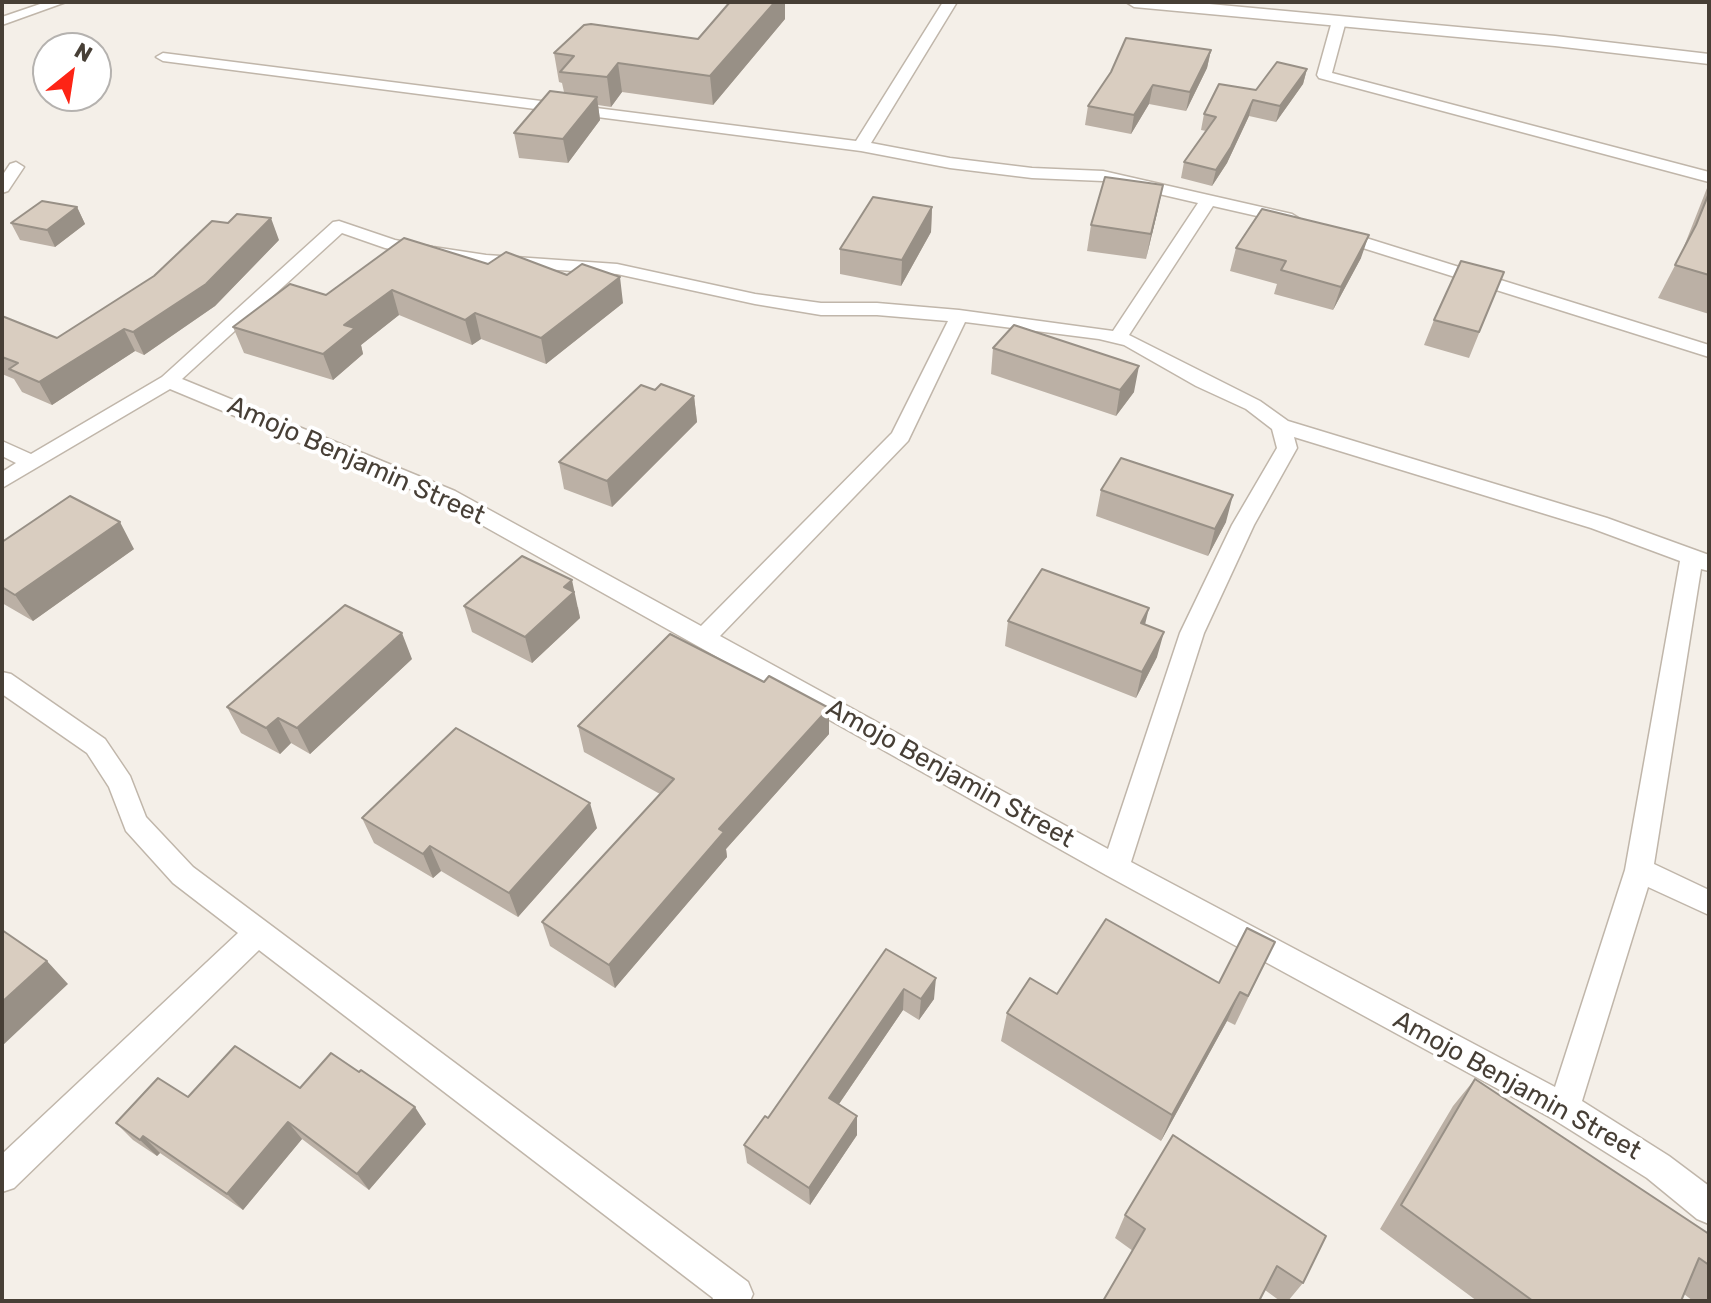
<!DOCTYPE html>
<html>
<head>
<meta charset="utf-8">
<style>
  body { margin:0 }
  #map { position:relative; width:1711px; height:1303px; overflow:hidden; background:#f4efe8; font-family:Rubik,sans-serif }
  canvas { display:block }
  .frame { position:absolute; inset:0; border:4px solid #473f36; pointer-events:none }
  .north { position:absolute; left:32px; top:32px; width:80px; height:80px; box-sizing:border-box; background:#fff; border:2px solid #b5b2af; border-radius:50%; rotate:30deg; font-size:22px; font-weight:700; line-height:32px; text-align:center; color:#473f36 }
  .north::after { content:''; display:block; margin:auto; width:28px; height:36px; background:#fd2415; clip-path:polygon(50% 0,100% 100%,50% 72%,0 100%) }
</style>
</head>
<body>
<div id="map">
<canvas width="1711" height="1303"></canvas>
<div class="frame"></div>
<div class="north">N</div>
</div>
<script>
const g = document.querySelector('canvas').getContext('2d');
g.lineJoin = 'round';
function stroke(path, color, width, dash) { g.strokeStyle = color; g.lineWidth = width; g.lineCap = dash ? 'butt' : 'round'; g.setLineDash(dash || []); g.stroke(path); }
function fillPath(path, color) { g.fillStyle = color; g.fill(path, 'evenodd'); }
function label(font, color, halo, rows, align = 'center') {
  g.font = font + ' Rubik,sans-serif'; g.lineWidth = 8; g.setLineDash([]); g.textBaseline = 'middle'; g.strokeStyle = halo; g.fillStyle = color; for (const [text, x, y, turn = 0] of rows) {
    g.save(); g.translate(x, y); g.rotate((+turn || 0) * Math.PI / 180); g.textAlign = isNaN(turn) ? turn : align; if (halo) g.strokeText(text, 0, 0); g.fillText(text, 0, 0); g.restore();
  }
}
const minor = new Path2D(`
  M46 2H66L2 25V17Z
  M943 2H957L871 143 950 158 1032 168 1103 171 1292 214 1300 219 1292 224 1213 206 1129 335 1260 401 1288 421 1607 518 1709 555V571L1701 569 1654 864 1709 890V915L1648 887 1582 1101 1669 1156 1709 1186V1224L1697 1219 1647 1178 1553 1119 1106 875 439 501 170 389 2 488V472L16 463 2 456V441L31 454 162 377 333 222 339 221 395 240 433 247 486 255 617 264 755 294 821 303H877L959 310 1113 331 1198 203 1103 181 1032 178 950 168 861 151 163 61 156 57 163 53 856 141ZM342 233 385 248 433 257 486 265 617 274 755 304 821 315H877L948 321 892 433 701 626 455 491 182 379ZM965 322 1099 339 1124 345 1196 386 1246 409 1272 429 1277 448 1232 525 1180 633 1108 849 720 636 908 441ZM1294 437 1591 528 1680 561 1625 870 1555 1087 1131 862 1204 633 1254 525 1297 448Z
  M1339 17 1346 21 1332 73 1709 172V182L1319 78 1317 75 1332 21Z
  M16 162 24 167 8 191 2 193V176L10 164Z
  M1334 228 1709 345V357L1328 237 1325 233 1328 229Z
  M2 672 11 674 105 739 130 776 146 817 193 867 748 1282 753 1294 750 1301H712L713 1298 259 950 14 1188 2 1192V1154L238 933 173 883 126 831 109 787 87 753 2 694Z`);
const tertiary = new Path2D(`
  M1126 2H1188L1555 36 1709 54V64L1555 46 1134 7Z`);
const wall = new Path2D(`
  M785 19 713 105 622 92 611 107 598 105 600 120 568 163 519 158 514 133 564 92 562 83 559 82 554 53 698 39Z
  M1211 50 1207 68 1186 111 1149 104 1131 134 1085 125 1088 106 1111 72Z
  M1307 69 1303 84 1276 122 1249 116 1227 163 1212 186 1181 178 1184 162 1206 131 1201 130 1204 114Z
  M1709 183V314L1658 298 1681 254Z
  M77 207 85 224 55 247 20 240 11 223Z
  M932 207 931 232 901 286 840 274V249Z
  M1158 209 1146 259 1087 251 1091 225Z
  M279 240 215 306 144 355 135 351 52 405 22 392 14 379 2 374V316L57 338Z
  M1236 248 1361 258 1333 310 1274 294 1277 284 1230 271Z
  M488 264 623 303 546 364 481 339 472 345 399 315 361 345 363 354 333 380 244 353 233 327Z
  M1504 272 1469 358 1424 345 1434 320Z
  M993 348 1134 392 1116 416 991 374Z
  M655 390 694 396 697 422 612 507 564 489 559 462Z
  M1101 490 1226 522 1208 556 1096 516Z
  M2 542 134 549 33 621 2 603Z
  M464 606 578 607 580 618 532 663 472 632Z
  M1008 621 1145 625 1157 657 1136 698 1005 646Z
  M412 659 310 754 291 743 280 754 241 733 227 707Z
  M578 726 829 734 726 849 727 857 615 988 550 946 542 922 660 794 584 752Z
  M362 818 597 828 518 917 441 871 433 878 374 843Z
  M1275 942 1235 1025 1227 1021 1161 1141 1001 1041 1007 1013 1057 994 1219 983Z
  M886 949 934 999 919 1020 903 1010 839 1104 857 1116V1135L810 1205 747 1163 744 1145 768 1118Z
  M1475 1079 1709 1234V1301H1693L1684 1294 1681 1301H1477L1380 1229 1453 1106Z
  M300 1088 426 1124 369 1190 302 1139 243 1210 160 1153 157 1156 133 1140 116 1123 188 1097Z
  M1173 1135 1303 1283 1288 1301H1280L1265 1290 1133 1251 1115 1238 1125 1215Z`);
const shadedWall = new Path2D(`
  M775 2H785V19L713 105 710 76Z
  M1211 50 1207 68 1186 111 1190 92Z
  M618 63 622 92 611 107 607 77Z
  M1307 69 1303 84 1276 122 1280 106Z
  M1153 85 1149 104 1131 134 1134 115Z
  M597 97 600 120 568 163 563 139Z
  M1253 100 1249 116 1227 163 1212 186 1216 170Z
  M1163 185 1158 209 1146 259 1151 234Z
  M77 207 85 224 55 247 47 230Z
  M932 207 931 232 901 286 902 260Z
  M271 218 279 240 215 306 144 355 133 332Z
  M1369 235 1361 258 1333 310 1341 287Z
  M620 277 623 303 546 364 541 338Z
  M392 290 399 315 361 345 363 354 333 380 323 354 344 325Z
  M475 313 481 339 472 345 465 320Z
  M124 329 135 351 52 405 39 382Z
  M1139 366 1134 392 1116 416 1120 390Z
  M694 396 697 422 612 507 607 481Z
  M1233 495 1226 522 1208 556 1215 529Z
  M120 522 134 549 33 621 15 595Z
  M572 580 580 618 532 663 525 637 564 587Z
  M1149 608 1143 633 1141 623Z
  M1164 632 1157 657 1136 698 1142 672Z
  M402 633 412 659 310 754 297 728Z
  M829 708V734L726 849 727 857 615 988 609 965 719 829Z
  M278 718 291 743 280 754 266 728Z
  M590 803 597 828 518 917 509 893Z
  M430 846 441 871 433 878 423 854Z
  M47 961 68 984 2 1046V1002Z
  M936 978 934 999 919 1020 921 999Z
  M904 989 903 1010 830 1117 829 1098Z
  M1240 992 1227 1021 1161 1141 1172 1115Z
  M415 1107 426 1124 369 1190 357 1174Z
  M857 1116V1135L810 1205 809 1188Z
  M288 1122 302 1139 243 1210 227 1194Z
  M143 1136 160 1153 157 1156 140 1140Z`);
const building = new Path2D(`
  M730 2H775L710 76 618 63 607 77 560 72 574 56 554 53 584 25 591 24 698 39Z
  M1126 38 1211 50 1190 92 1153 85 1134 115 1088 106 1111 72Z
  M1277 62 1307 69 1280 106 1253 100 1231 147 1216 170 1184 162 1216 117 1204 114 1219 84 1256 90Z
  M550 91 597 97 563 139 514 133Z
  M1105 177 1163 185 1151 234 1091 225Z
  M1709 193V275L1675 265 1696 225Z
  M873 197 932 207 902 260 840 249Z
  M42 201 77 207 47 230 11 223Z
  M1262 209 1369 235 1341 287 1281 270 1286 261 1236 248Z
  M237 214 271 218 206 284 133 332 124 329 39 382 9 369 18 363 2 357V316L57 338 154 276 212 221 228 223Z
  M404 238 488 264 506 252 567 275 582 264 620 277 541 338 475 313 465 320 392 290 344 325 355 328 323 354 233 327 290 284 326 295Z
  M1461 261 1504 272 1479 332 1434 320Z
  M1014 325 1139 366 1120 390 993 348Z
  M661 384 694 396 607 481 559 462 641 385 655 390Z
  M1121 458 1233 495 1215 529 1101 490Z
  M70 496 120 522 15 595 2 587V542Z
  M522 556 572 580 564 587 574 592 525 637 464 606Z
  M1042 569 1149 608 1141 623 1164 632 1142 672 1008 621Z
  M345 605 402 633 297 728 278 718 266 728 227 707Z
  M670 634 764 682 769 676 829 708 719 829 724 832 609 965 542 922 674 779 578 726Z
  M456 728 590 803 509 893 430 846 423 854 362 818Z
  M1106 919 1219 983 1247 928 1275 942 1248 996 1240 992 1172 1115 1007 1013 1030 978 1057 994Z
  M2 930 47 961 2 1002Z
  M886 949 936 978 921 999 904 989 829 1098 857 1116 809 1188 744 1145 765 1116 768 1118Z
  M235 1046 300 1088 331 1053 359 1072 361 1070 415 1107 357 1174 288 1122 227 1194 143 1136 140 1140 116 1123 158 1078 188 1097Z
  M1475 1079 1709 1234V1265L1699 1258 1681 1301H1533L1401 1205Z
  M1173 1135 1326 1236 1303 1283 1277 1266 1259 1301H1103L1145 1229 1125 1215Z`);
const streetNames = [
  ["Amojo Benjamin Street",356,461,24],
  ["Amojo Benjamin Street",950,774,29],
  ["Amojo Benjamin Street",1517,1086,29]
];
stroke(minor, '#c0b6aa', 3);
stroke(tertiary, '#c0b6aa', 3);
fillPath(minor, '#fff');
fillPath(tertiary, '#fff');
fillPath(wall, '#bbb0a5');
fillPath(shadedWall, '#989086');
fillPath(building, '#d9cdc0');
stroke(building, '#989086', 2);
label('26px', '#473f36', '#fff', streetNames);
</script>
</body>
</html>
